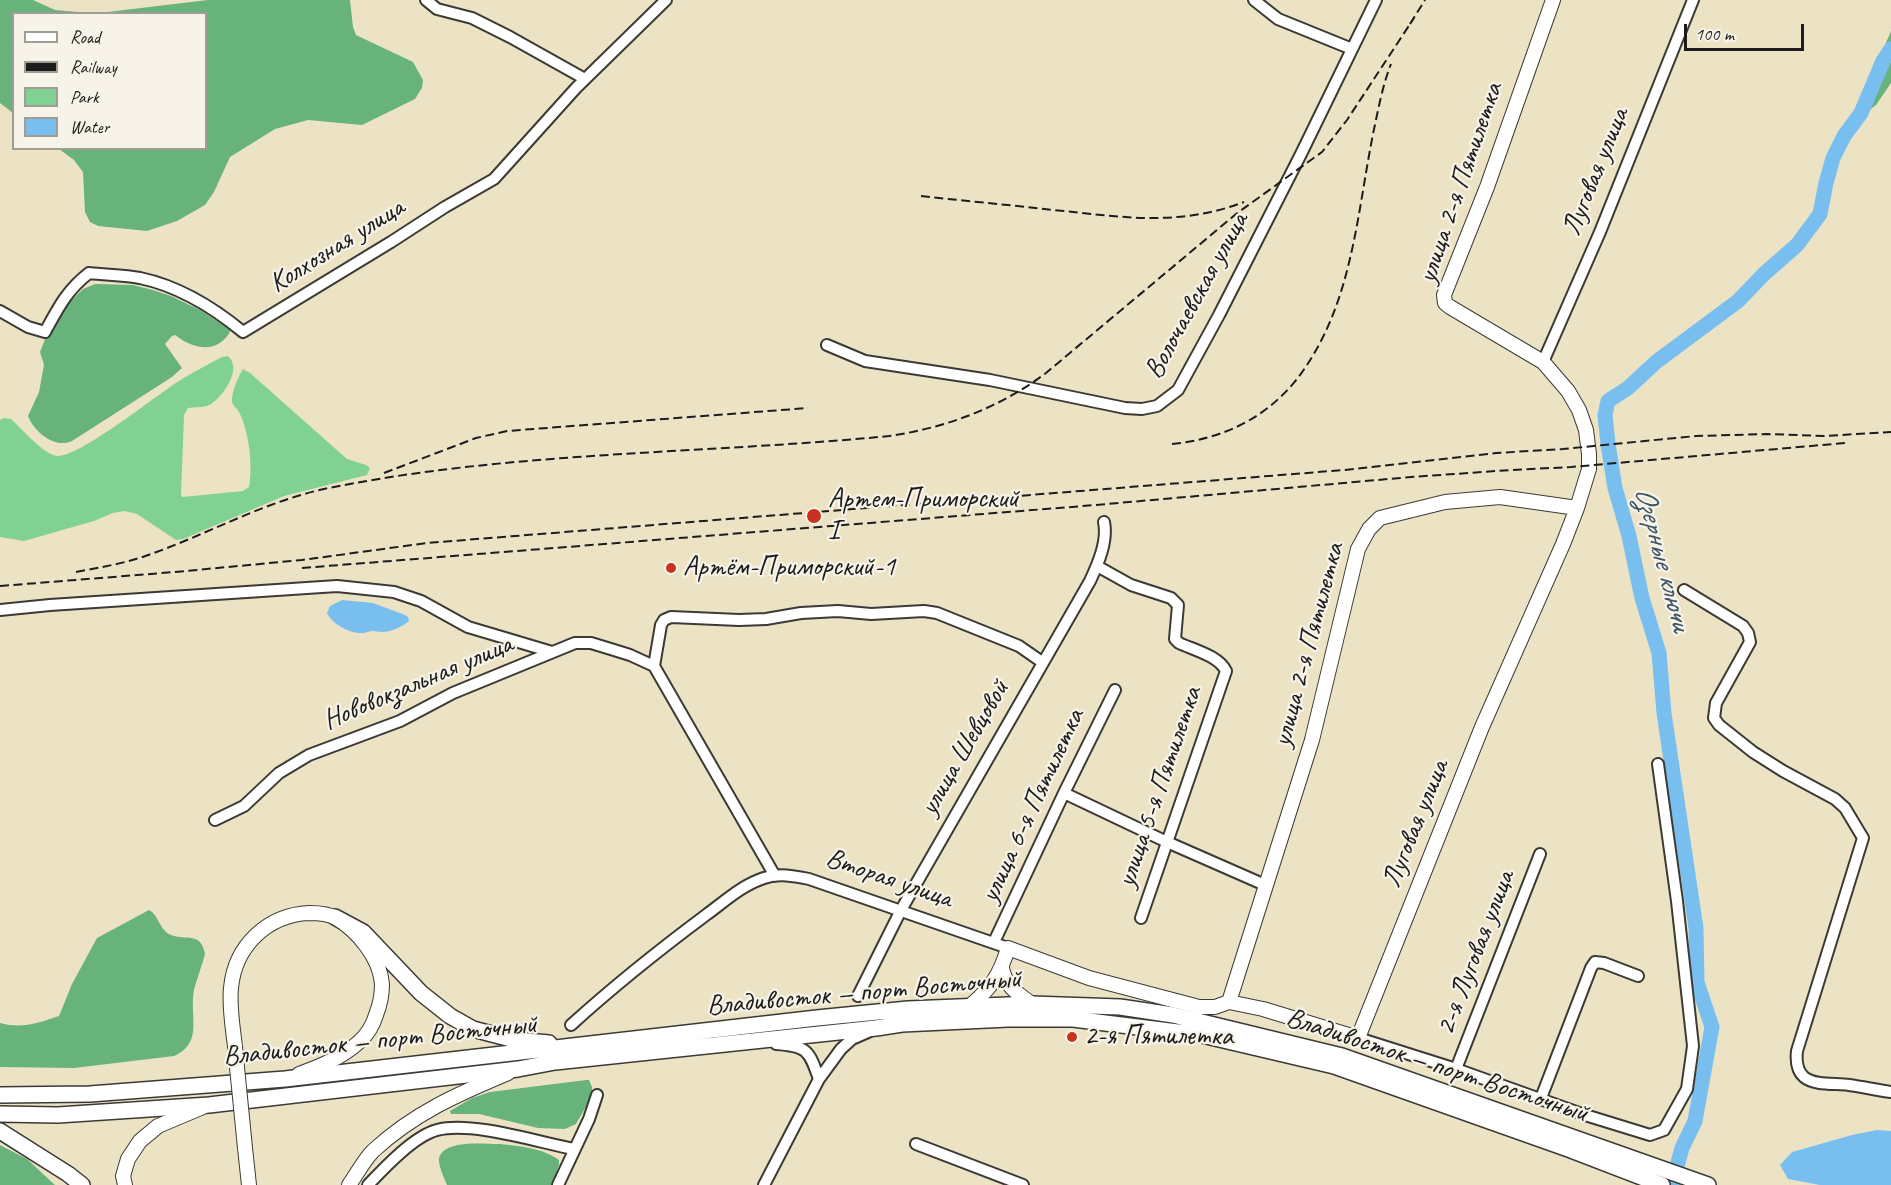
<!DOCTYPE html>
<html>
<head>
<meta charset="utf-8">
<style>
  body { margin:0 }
  #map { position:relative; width:1891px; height:1185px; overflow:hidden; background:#ece3c5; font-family:Caveat,sans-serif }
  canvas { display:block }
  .legend { position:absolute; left:12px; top:12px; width:195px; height:138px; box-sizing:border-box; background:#f7f3e8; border:2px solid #9f9d96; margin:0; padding:8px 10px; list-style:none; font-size:18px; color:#1c1c1c }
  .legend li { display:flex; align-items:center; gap:12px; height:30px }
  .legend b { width:30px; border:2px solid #9f9d96 }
  .scale { position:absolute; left:1684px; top:24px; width:120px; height:27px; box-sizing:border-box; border:3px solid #1c1c1c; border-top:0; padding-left:8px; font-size:18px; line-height:21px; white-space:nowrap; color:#1c1c1c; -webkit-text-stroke:4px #f7f3e8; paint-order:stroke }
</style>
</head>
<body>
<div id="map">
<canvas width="1891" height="1185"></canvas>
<ul class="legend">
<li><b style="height:8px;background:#fff"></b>Road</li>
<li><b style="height:8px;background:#1c1c1c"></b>Railway</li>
<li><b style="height:16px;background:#81d192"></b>Park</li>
<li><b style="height:16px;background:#78bfef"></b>Water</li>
</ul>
<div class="scale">100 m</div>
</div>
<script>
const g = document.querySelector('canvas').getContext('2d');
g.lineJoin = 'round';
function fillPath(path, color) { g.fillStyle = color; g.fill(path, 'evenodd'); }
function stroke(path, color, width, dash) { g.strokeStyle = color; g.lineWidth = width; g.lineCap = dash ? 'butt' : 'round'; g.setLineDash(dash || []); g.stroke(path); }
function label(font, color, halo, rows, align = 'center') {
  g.font = font + ' Caveat,sans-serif'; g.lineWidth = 4.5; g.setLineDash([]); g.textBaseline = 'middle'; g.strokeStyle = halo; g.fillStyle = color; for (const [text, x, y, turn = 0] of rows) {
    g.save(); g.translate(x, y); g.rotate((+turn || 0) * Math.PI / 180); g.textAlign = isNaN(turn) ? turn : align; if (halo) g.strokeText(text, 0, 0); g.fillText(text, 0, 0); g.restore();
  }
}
const green = new Path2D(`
  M228 356C243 369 223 396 211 404 205 408 195 407 188 408L184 415 181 496 183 497 243 491 249 487C253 466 249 431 239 412 236 407 232 406 232 400 232 391 238 377 243 369L250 373 347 459 366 465 370 468 367 475 284 496 183 539 176 540 137 514 125 511 113 513 94 521 24 541 0 537V420L4 418 11 419C22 429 43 454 57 456 79 458 159 393 182 379 195 371 209 364 222 357Z`);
const forest = new Path2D(`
  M0 0H33L55 10 89 13 14 14 13 113 0 103Z
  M208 0H350L353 27 356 35 413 62 423 80 422 88 415 99 362 125 308 120 275 129 230 157 214 192 205 205 177 221 147 231 98 226 90 222 85 212 83 172 74 160 59 149 206 148V14L99 13Z
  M1891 31V83L1876 105 1867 112 1861 110 1860 104Z
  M95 284 133 285 153 290 171 296 200 310 231 330C218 355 193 349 175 335L172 336 165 344 182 368 172 377 72 441C55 449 34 432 28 416L39 392 44 365 40 352 47 334 70 302 83 289Z
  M149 910C159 915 159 930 171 935 186 941 201 931 205 954 202 966 197 978 194 990 189 1016 204 1043 174 1056L74 1068 0 1067V1023C21 1029 39 1023 59 1016L72 984 97 938Z
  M586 1080H589L592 1087V1096L576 1124 565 1129 538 1128 479 1114H451L450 1111 472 1098 490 1092Z
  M500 1144C519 1146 543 1148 559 1160V1165L552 1185H447C444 1178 438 1165 439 1158 444 1139 485 1144 500 1144Z
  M0 1145 27 1159 55 1185H0Z`);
const water = new Path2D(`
  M342 600 373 603 405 615 408 617 409 621C402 627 391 632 382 632 379 632 376 631 373 631 369 631 366 633 363 633 350 634 332 624 327 613L330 606Z
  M1877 1130 1891 1131V1185H1820L1788 1179 1780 1165 1792 1152 1852 1135Z`);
const river = new Path2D(`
  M1672 1185 1682 1148 1695 1121 1712 1027 1697 982 1696 928 1664 713 1659 653 1642 598 1629 536 1615 488 1608 444 1605 415 1608 401 1628 388 1656 362 1738 301 1764 274 1797 245 1820 214 1826 183 1833 158 1844 136 1861 113 1883 61 1891 49`);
const minor = new Path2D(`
  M426 0 437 9 472 18 510 37 585 79
  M1254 0 1278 19 1352 49
  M0 311 28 327 45 332C58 308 67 290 89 273 106 275 124 275 140 278 178 286 214 308 243 332L391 242 445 207 494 179 576 88 666 0
  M827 345 865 361 990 380 1125 408 1142 409 1157 406 1178 390 1219 315 1301 154 1376 0
  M1543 362 1600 232 1693 0
  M1097 566 1131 585 1171 598 1178 605 1175 639 1179 643C1194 650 1219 656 1226 671L1141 918
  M1684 590 1743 626 1748 633 1750 642 1716 703 1714 718 1719 725 1753 752 1783 771 1835 799 1845 808 1863 838 1797 1051C1796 1060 1797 1071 1804 1077 1815 1086 1836 1083 1849 1085 1863 1087 1877 1090 1891 1092
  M0 610 50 605 337 586 394 592 421 601 468 627 552 652
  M654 666 661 625 664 620 671 617 739 620 766 619 801 613 838 611 871 614 924 611 937 613 1019 646 1042 662
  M1064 793 1167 842 1265 885
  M215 820 244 806 279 773 309 755 400 721 453 693 575 643H591L614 650 630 655 654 666 775 876
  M994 942 1064 793 1115 690
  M858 996 901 910 1090 581C1098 564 1108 541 1104 522
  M571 1025C614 986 659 950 706 915 724 902 742 885 764 878 779 873 794 876 809 879L1008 948
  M1358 1038 1456 1069 1585 1115 1650 1135 1664 1130 1687 1089 1693 1046 1677 901 1658 764
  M776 1044C807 1046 809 1050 819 1079
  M1456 1069 1540 854
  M1541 1098 1591 968 1595 962 1604 963 1638 976
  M916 1144 1023 1185
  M368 1185C384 1168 414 1136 437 1130 472 1121 537 1142 574 1149
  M558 1185 589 1119 597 1095
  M764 1185 819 1079 841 1049 852 1039 868 1032`);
const major = new Path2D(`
  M1002 968C1005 986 1018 994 1032 1004
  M1229 1002 1263 1009 1358 1038 1482 727 1563 544 1577 508 1589 469V454L1586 430 1579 410 1568 391 1543 362 1450 307 1445 303 1444 295 1487 187 1553 0
  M1229 1002 1312 740 1358 549 1369 529 1380 518 1445 502 1500 497 1577 508
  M970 1006C991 988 1000 975 1008 948L1089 978 1199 1007H1215L1229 1002
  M235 1047C233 1028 229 1007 231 988 235 945 268 915 309 913 318 913 329 914 336 918 358 931 380 958 382 984 382 995 380 1005 376 1015 373 1025 367 1035 359 1042 341 1058 321 1066 299 1074
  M245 1148 249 1185
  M125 1185 123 1176 128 1159 140 1141 158 1126 203 1107
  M349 1185C357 1174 364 1160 373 1151 414 1113 458 1094 508 1073`);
const highway = new Path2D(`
  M335 917 363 932 421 993 450 1016 473 1029 488 1033 515 1040 549 1043
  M0 1095 90 1094 285 1079 817 1018 908 1009 1032 1004 1120 1007 1173 1015 1342 1056 1708 1185
  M0 1114 58 1115 209 1105 518 1069 555 1062 876 1028 902 1024 1008 1019H1073L1202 1035 1334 1066 1571 1150 1662 1185
  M0 1131 68 1174 82 1185`);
const rail = new Path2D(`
  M1410 24 1425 0
  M921 196C965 201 1010 205 1054 210 1122 217 1178 227 1244 202
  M1172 444C1222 439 1265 419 1297 379 1352 307 1356 220 1373 134 1378 111 1382 87 1391 64
  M384 473 476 438 507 431 808 408
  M302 568 1096 505 1411 477 1511 470 1571 467 1845 443
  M76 572C102 567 127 563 151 554 213 532 269 499 334 487 516 451 705 454 889 436 946 428 1001 407 1046 373L1236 214 1322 152 1347 120 1414 18
  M0 586 175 572 302 560 427 543 1344 470 1496 453 1563 449 1696 436 1767 434 1824 436 1891 432`);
const majorBridge = new Path2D(`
  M235 1047 245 1148`);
const markers = [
  [814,516,8,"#c8321e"],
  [671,568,6,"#c8321e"],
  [1072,1037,6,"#c8321e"]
];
const streetNames = [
  ["Луговая улица",1596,172,-68],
  ["улица 2-я Пятилетка",1461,183,-71],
  ["Колхозная улица",337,246,-32],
  ["Волочаевская улица",1197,296,-61],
  ["улица 2-я Пятилетка",1309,645,-75],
  ["Нововокзальная улица",418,683,-23],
  ["улица Шевцовой",965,748,-60],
  ["улица 5-я Пятилетка",1160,787,-71],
  ["улица 6-я Пятилетка",1033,806,-65],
  ["Луговая улица",1416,824,-68],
  ["Вторая улица",889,879,19],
  ["2-я Луговая улица",1476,953,-69],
  ["Владивосток — порт Восточный",864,993,-5],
  ["Владивосток — порт Восточный",380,1041,-6],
  ["Владивосток — порт Восточный",1437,1066,18]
];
const poiNames = [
  ["Артем-Приморский",828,500],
  ["I",828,532],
  ["Артём-Приморский-1",683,568],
  ["2-я Пятилетка",1084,1037]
];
const waterNames = [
  ["Озерные ключи",1662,559,75]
];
fillPath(green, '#81d192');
fillPath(forest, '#68b37c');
fillPath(water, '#78bfef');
stroke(river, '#78bfef', 15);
stroke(minor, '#3b3a35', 14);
stroke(major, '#3b3a35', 16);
stroke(highway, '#3b3a35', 18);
stroke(minor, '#fff', 10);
stroke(major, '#fff', 14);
stroke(highway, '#fff', 15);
stroke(rail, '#1c1c1c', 2, [9, 4.5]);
stroke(majorBridge, '#3b3a35', 16, []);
stroke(majorBridge, '#fff', 14);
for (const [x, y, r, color] of markers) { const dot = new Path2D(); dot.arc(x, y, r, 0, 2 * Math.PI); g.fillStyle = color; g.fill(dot); stroke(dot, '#f7f3e8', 2); }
label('28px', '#1c1c1c', '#f7f3e8', streetNames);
label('28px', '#1c1c1c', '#f7f3e8', poiNames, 'left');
label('italic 30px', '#3c5566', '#f7f3e8', waterNames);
</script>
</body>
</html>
